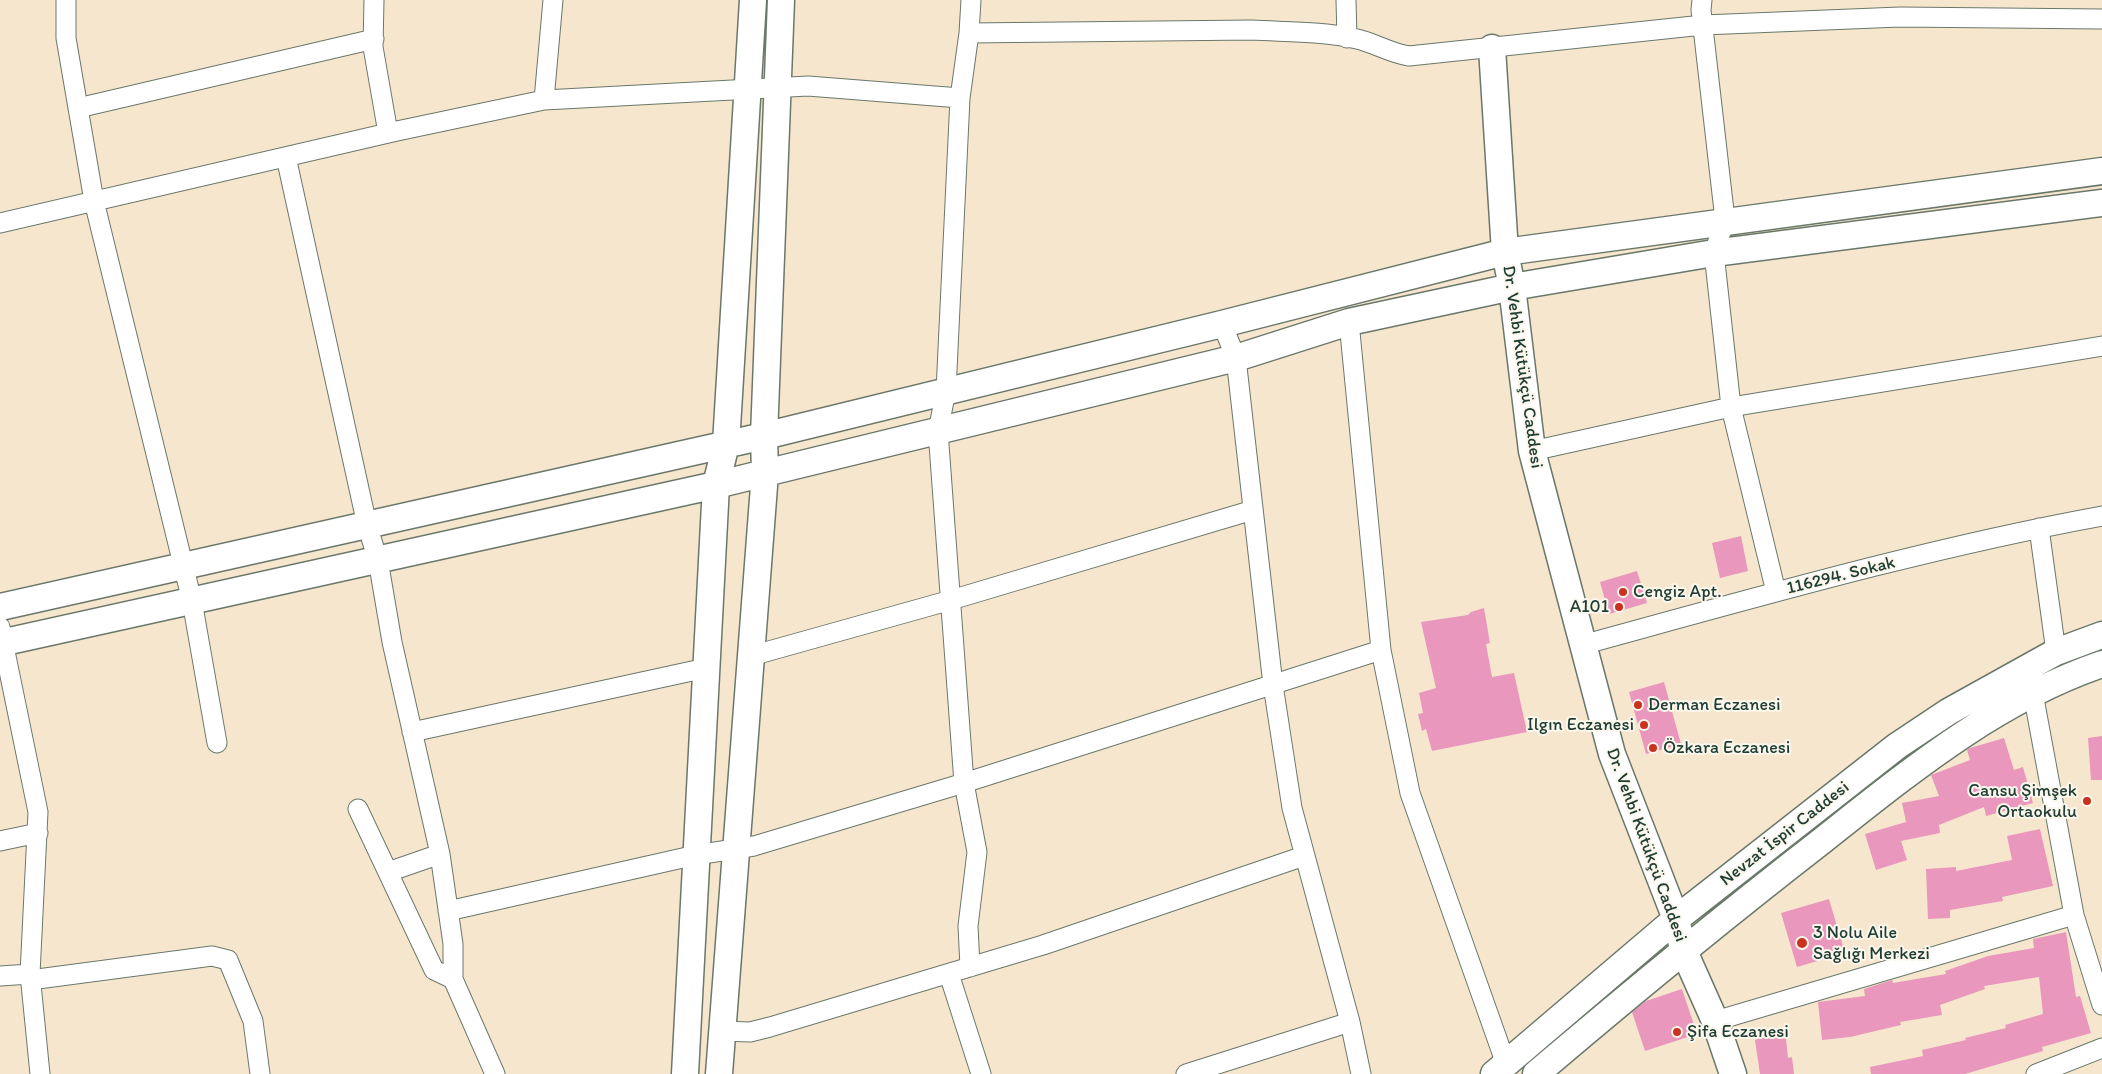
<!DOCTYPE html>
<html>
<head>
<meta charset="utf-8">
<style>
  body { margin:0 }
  canvas { display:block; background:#f6e6ce }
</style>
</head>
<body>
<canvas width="2102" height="1074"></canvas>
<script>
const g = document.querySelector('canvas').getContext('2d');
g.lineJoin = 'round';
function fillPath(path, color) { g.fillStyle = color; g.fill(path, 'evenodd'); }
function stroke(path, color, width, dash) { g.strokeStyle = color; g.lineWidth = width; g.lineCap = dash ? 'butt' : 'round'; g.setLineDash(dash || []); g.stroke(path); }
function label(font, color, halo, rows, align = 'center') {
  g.font = font + ' Itim,sans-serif'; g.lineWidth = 4; g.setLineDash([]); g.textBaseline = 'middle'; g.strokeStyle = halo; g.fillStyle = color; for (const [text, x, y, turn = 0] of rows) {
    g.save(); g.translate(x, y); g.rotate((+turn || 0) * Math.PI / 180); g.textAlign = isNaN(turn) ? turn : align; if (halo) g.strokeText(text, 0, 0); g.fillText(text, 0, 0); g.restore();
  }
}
const building = new Path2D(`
  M1741 536 1748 571 1720 578 1712 543Z
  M1637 571 1647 603 1609 614 1600 582Z
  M1484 608 1490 643 1486 644 1492 677 1514 673 1527 732 1432 751 1426 729 1422 731 1418 714 1423 713 1419 693 1436 688 1421 622 1468 615 1471 612Z
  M1664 682 1681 744 1646 754 1629 692Z
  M2102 736V780H2091L2088 738Z
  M2004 738 2014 770 2023 767 2033 803 1986 816 1984 807 1939 825 1940 833 1901 841 1907 860 1876 870 1865 834 1906 822 1902 803 1939 796 1931 775 1970 760 1967 750 1970 748Z
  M2040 829 2053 886 2002 897 2003 901 1950 910V918L1928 919 1926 869 1956 867V871L2012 860 2007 836Z
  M1829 899 1845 953 1797 967 1781 913Z
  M2066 932 2076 997 2080 996 2091 1033 2042 1047 2043 1051 1965 1074H1871L1870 1067 1923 1056 1922 1050 1966 1040 1965 1038 2006 1028 2005 1025 2043 1014 2039 977 1984 986 1985 989 1940 1005 1942 1015 1900 1022 1901 1025 1850 1037 1822 1040 1818 1002 1865 996 1864 989 1892 980 1893 983 1946 974 1945 971 1988 956 2034 948 2033 939Z
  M1682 989 1697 1034 1645 1051 1632 1012 1646 1001Z
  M1785 1029 1788 1058 1792 1057 1794 1074H1760L1755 1040Z`);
const street = new Path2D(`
  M66 0V38L94 201 192 601 217 743
  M374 0 373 47 388 133
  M1346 0 1347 38
  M1702 0 1701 10 1725 220 1714 253 1731 407 1776 592
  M969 33 1252 30C1286 32 1323 31 1357 39 1375 43 1389 53 1409 56L1703 25 1900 17 2102 19
  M544 100 553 0
  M78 108 374 39
  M286 157 367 525 378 560 392 642 440 854 453 944V979L495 1074
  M0 223 397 131 544 100 808 86 960 98
  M1349 322 1381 650 1410 793 1506 1064
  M1222 324 1236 358 1273 685 1292 808 1350 1022 1361 1074
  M1532 451 1731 407 2102 346
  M2039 528 2056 652
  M0 627 38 812 30 974 40 1074
  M1582 645C1754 598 1927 548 2102 516
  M751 656 951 600 1253 510
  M2033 693 2074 915 2102 1005
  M412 732 706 668
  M358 809 434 970 453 979
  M0 841 38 833
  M388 872 440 854
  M448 911 696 855 754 846 964 783 1381 650
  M970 967 968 926 977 852 964 783 938 431 946 391 960 98 969 33 971 0
  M949 974 981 1074
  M0 976 30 974
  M30 980 212 956 228 960 253 1021 260 1074
  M1715 1021 2074 915
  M722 1031 750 1032 770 1027 1043 945 1304 856
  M1186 1074 1350 1022
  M2036 1074 2102 1048`);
const secondary = new Path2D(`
  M1492 48 1505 252 1512 287 1532 451 1612 754 1676 919 1683 949 1715 1021 1733 1074
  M0 607 764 436 1222 324 1505 252 2102 171
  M0 643 716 485 1236 358 1349 322 1512 287 1714 253 2102 203
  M685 1074 716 485 726 444 753 0
  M719 1074 765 473 764 436 781 0
  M1494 1074 1676 919 1897 746 1948 712 2056 652 2102 635
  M1536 1074C1630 994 1725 916 1823 840 1909 772 1996 700 2102 664`);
const markers = [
  [1623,592,5,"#c8321e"],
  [1619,607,5,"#c8321e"],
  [1638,705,5,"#c8321e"],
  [1644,725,5,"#c8321e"],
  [1653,748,5,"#c8321e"],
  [2087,801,5,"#c8321e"],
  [1802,943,6,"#c8321e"],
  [1677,1032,5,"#c8321e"]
];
const streetNames = [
  ["Dr. Vehbi Kütükçü Caddesi",1522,367,82],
  ["116294. Sokak",1841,576,-14],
  ["Nevzat İspir Caddesi",1785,834,-38],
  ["Dr. Vehbi Kütükçü Caddesi",1646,845,70]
];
const poiNames = [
  ["Cengiz Apt.",1633,592],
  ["A101",1609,607,"right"],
  ["Derman Eczanesi",1648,705],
  ["Ilgın Eczanesi",1634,725,"right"],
  ["Özkara Eczanesi",1663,748],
  ["Cansu Şimşek",2077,791,"right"],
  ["Ortaokulu",2077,812,"right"],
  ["3 Nolu Aile",1813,933],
  ["Sağlığı Merkezi",1813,954],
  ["Şifa Eczanesi",1687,1032]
];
fillPath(building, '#e997bd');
stroke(street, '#6a786a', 21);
stroke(secondary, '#6a786a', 29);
stroke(street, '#fff', 19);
stroke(secondary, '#fff', 26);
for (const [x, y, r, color] of markers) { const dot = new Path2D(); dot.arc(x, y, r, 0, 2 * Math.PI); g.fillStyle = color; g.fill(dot); stroke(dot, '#fbf7ec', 2); }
label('18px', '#1f3d34', '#fbf7ec', streetNames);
label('18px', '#1f3d34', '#fbf7ec', poiNames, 'left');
</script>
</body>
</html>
